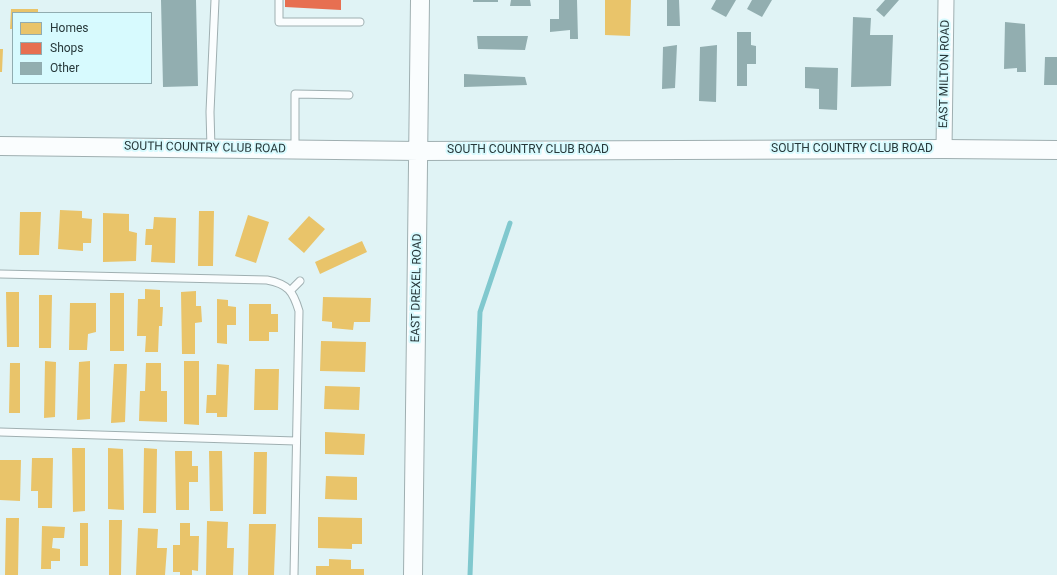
<!DOCTYPE html>
<html>
<head>
<meta charset="utf-8">
<style>
  body { margin:0 }
  #map { position:relative; width:1057px; height:575px; overflow:hidden; background:#e0f3f5; font-family:Roboto,sans-serif }
  canvas { display:block }
  .legend { position:absolute; left:12px; top:12px; width:140px; height:72px; box-sizing:border-box; background:#d7fafe; border:1px solid #91acb0; margin:0; padding:5px 7px; list-style:none; font-size:12px; color:#27383a }
  .legend li { display:flex; align-items:center; gap:8px; height:20px }
  .legend b { width:20px; border:1px solid #91acb0 }
</style>
</head>
<body>
<div id="map">
<canvas width="1057" height="575"></canvas>
<ul class="legend">
<li><b style="height:11px;background:#e9c46a"></b>Homes</li>
<li><b style="height:11px;background:#e76f51"></b>Shops</li>
<li><b style="height:11px;background:#92aeb0"></b>Other</li>
</ul>
</div>
<script>
const g = document.querySelector('canvas').getContext('2d');
g.lineJoin = 'round';
function fillPath(path, color) { g.fillStyle = color; g.fill(path, 'evenodd'); }
function stroke(path, color, width, dash) { g.strokeStyle = color; g.lineWidth = width; g.lineCap = dash ? 'butt' : 'round'; g.setLineDash(dash || []); g.stroke(path); }
function label(font, color, halo, rows, align = 'center') {
  g.font = font + ' Roboto,sans-serif'; g.lineWidth = 4; g.setLineDash([]); g.textBaseline = 'middle'; g.strokeStyle = halo; g.fillStyle = color; for (const [text, x, y, turn = 0] of rows) {
    g.save(); g.translate(x, y); g.rotate((+turn || 0) * Math.PI / 180); g.textAlign = isNaN(turn) ? turn : align; if (halo) g.strokeText(text, 0, 0); g.fillText(text, 0, 0); g.restore();
  }
}
const homes = new Path2D(`
  M605 0H631L630 36 605 35Z
  M11 9H38V13H13V29H10Z
  M0 49H3L2 72H0Z
  M60 210 82 211V218L92 219 91 243H83V251L58 249Z
  M199 211H214L213 266H198Z
  M20 212H41L39 255H19Z
  M103 213 129 214V231L137 233 136 261 103 262Z
  M248 215 269 222 256 263 235 256Z
  M309 216 325 229 304 253 288 239Z
  M154 217 176 218 175 263 151 262 152 245H145L146 229H153Z
  M362 241 367 252 320 274 315 262Z
  M145 289 160 290V307H163L162 326H159L158 352H145L146 336H137L138 299H145Z
  M196 291V306H201L202 322 195 323V354H182L181 292Z
  M6 292H19V347H7Z
  M110 293H124V351H110Z
  M39 295H52L51 348H39Z
  M323 297 371 298 370 322H354L353 330 332 328V322L322 321Z
  M217 299 228 300V306L236 307V325H227V344L217 343Z
  M70 303H96V332L88 334 87 350H69Z
  M249 304H271V314H278V332H269V341H249Z
  M321 341 366 342 365 372 320 371Z
  M45 361 56 362 55 417 44 418Z
  M90 361V419L77 420 79 362Z
  M184 361H199V425L184 424Z
  M10 363H20V413H9Z
  M146 363H161V391H167V422L139 421 140 391H145Z
  M114 364H127L125 422 111 423Z
  M217 364 229 365 227 417H217V413H206L207 395H216Z
  M255 369H279L278 410H254Z
  M325 386 360 387 359 410 324 409Z
  M325 432 365 434 364 455 325 454Z
  M72 448H85V511L73 512Z
  M108 448 123 449 124 510 108 509Z
  M144 448 157 449 156 513H143Z
  M175 451H192V466H198V482H189V510H176Z
  M209 451H222L223 511H210Z
  M254 452H267L266 514H253Z
  M32 458H53L52 508H38V491H31Z
  M0 460H21L20 501 0 500Z
  M326 476 357 477V500L325 499Z
  M318 517 362 518V544H352V549L318 548Z
  M6 518H19L18 575H5Z
  M109 520H122L121 575H109Z
  M207 521 228 522 227 548H234L233 575H206Z
  M80 523H88V566H80Z
  M180 523H190V536H199L198 571 192 570V575H180V572H173V545H180Z
  M249 524H276L274 575H248Z
  M42 526 65 527 64 538H53L52 548 60 549V561H51V569H41Z
  M138 528 158 529 157 548H167L165 575H136Z
  M329 559 351 560V569H364V575H316V566H329Z`);
const shops = new Path2D(`
  M285 0H341V10L285 7Z`);
const stream = new Path2D(`
  M470 575 480 312 510 223`);
const building = new Path2D(`
  M161 0H196L198 86 163 87Z
  M473 0H498V2H473Z
  M511 0H530L531 6H510Z
  M559 0H577L578 39H570V30L550 32V19H559Z
  M667 0H679L680 26H667Z
  M716 0H736L726 17 711 9Z
  M752 0H772L762 17 747 9Z
  M885 0H899L884 17 876 10Z
  M853 17 871 18 870 35H893L891 86 851 87Z
  M1005 22 1025 24 1026 72H1017V68L1004 69Z
  M737 32H751V45L756 46V64H747V86H737Z
  M477 36H528L525 50 478 49Z
  M677 45 675 88 662 89 663 47Z
  M717 45 716 102 699 101 700 47Z
  M1045 57H1057V85H1044Z
  M805 67 838 68 837 110 819 109V89L805 88Z
  M464 74 525 77 527 85 464 87Z`);
const service = new Path2D(`
  M279 0V22H360
  M211 148 210 112 215 0
  M295 149V94L349 95
  M0 274 267 280C288 284 293 291 299 311L294 575
  M290 291 300 281
  M0 432 296 441`);
const minor = new Path2D(`
  M944 149 946 0`);
const tertiary = new Path2D(`
  M0 146 419 151 944 149 1057 150
  M413 575 420 0`);
const streetNames = [
  ["EAST MILTON ROAD",945,74,-89],
  ["SOUTH COUNTRY CLUB ROAD",205,148,1],
  ["SOUTH COUNTRY CLUB ROAD",852,149],
  ["SOUTH COUNTRY CLUB ROAD",528,150],
  ["EAST DREXEL ROAD",417,288,-89]
];
fillPath(homes, '#e9c46a');
fillPath(shops, '#e76f51');
stroke(stream, '#80c8ce', 5);
fillPath(building, '#92aeb0');
stroke(service, '#9fafb1', 9);
stroke(minor, '#9fafb1', 17);
stroke(tertiary, '#9fafb1', 20);
stroke(service, '#fafdfe', 7);
stroke(minor, '#fafdfe', 15);
stroke(tertiary, '#fafdfe', 18);
label('12px', '#27383a', '#d7fafe', streetNames);
</script>
</body>
</html>
